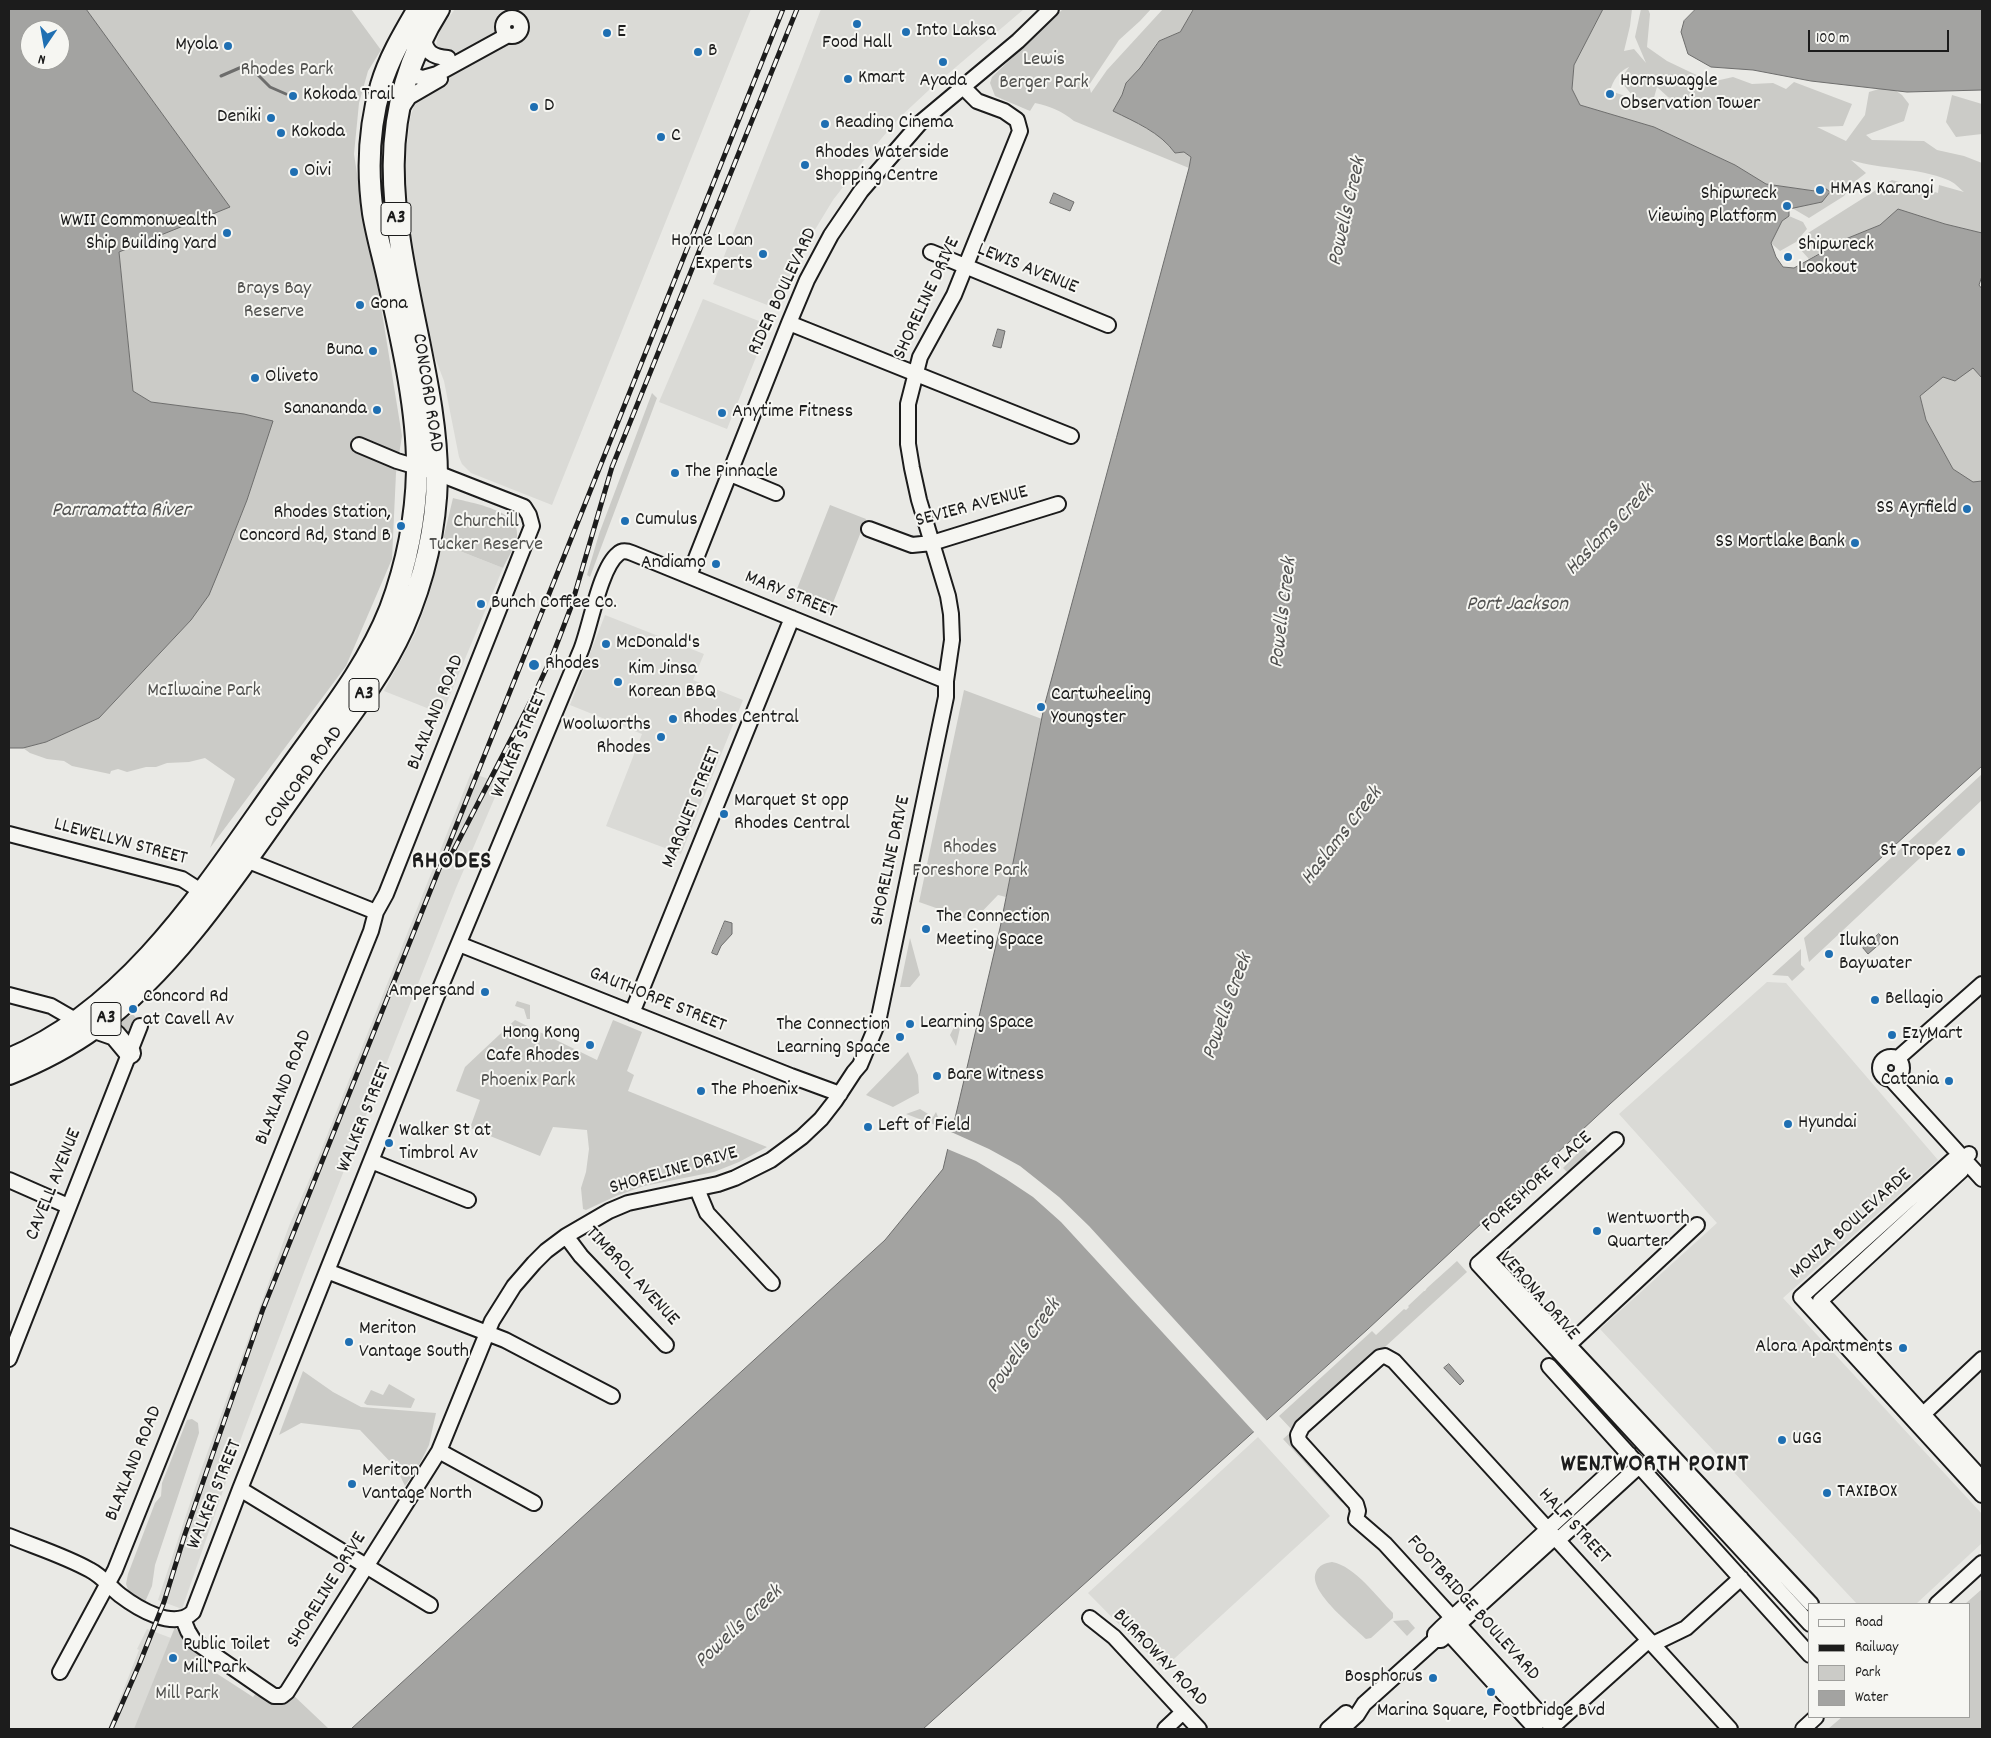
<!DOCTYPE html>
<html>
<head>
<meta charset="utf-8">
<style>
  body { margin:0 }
  #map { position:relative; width:1991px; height:1738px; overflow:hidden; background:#e9e9e5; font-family:Dekko,sans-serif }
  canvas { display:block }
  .frame { position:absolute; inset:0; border:10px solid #1c1c1c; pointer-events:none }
  .legend { position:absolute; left:1808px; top:1603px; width:162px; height:115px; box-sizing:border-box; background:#f6f6f2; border:1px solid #9f9f9c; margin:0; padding:6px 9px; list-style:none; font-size:15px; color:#1c1c1c }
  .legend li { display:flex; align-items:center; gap:10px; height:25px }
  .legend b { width:25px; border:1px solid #9f9f9c }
  .north { position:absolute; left:20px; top:20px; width:50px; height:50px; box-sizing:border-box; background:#f6f6f2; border:1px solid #9f9f9c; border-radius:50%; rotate:192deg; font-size:14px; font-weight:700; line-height:20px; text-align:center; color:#1c1c1c }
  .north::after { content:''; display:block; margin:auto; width:18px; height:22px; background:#1f6fb2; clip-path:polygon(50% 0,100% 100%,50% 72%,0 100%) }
  .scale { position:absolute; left:1808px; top:30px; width:141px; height:22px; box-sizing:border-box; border:2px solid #1c1c1c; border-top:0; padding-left:6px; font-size:15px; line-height:18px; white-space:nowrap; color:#1c1c1c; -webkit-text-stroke:4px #f6f6f2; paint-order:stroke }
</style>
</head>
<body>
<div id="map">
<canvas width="1991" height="1738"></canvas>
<div class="frame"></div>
<ul class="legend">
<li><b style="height:6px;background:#f6f6f2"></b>Road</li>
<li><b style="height:6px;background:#1c1c1c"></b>Railway</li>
<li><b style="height:14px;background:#cbcbc7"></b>Park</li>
<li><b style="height:14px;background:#a3a3a1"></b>Water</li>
</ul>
<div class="north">N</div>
<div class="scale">100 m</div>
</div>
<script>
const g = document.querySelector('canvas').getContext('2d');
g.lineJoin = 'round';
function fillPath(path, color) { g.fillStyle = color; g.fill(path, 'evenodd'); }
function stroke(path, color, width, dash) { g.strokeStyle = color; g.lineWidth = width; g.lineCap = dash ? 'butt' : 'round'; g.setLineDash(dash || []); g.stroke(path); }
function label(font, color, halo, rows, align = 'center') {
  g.font = font + ' Dekko,sans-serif'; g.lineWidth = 4; g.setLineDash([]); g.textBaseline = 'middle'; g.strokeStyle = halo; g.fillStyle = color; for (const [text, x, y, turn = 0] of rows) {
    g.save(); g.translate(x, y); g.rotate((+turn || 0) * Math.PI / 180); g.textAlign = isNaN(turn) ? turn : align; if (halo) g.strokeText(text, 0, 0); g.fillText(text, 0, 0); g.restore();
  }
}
const built = new Path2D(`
  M455 9H751L552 505 471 473 462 464 459 457 444 381 434 355 424 312 407 217 405 177 407 145 410 119 415 102 432 91 437 40 441 28Z
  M821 9H1024L929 90 899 118 875 146 833 200 799 256 775 308 713 284 799 67Z
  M703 299 769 325 727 429 659 402Z
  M442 544 503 568 442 714 384 691 416 632 429 595Z
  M605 615 704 654 693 680 743 700 681 854 606 826 642 734 570 705Z
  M471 773 501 783 456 888 307 1264 243 1433 182 1609 158 1600 200 1473 289 1226 310 1178Z
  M1767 982 1786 983 1938 1160 1783 1298 1982 1514V1543L1916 1604H1857L1600 1329 1717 1223 1619 1114Z
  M1258 1437 1330 1516 1163 1669 1088 1593Z
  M147 1629 171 1638 135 1729H108L139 1650 137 1649Z`);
const green = new Path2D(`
  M86 9H351L381 50 368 71 359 103 354 154 363 213 377 282 402 436 396 473 392 559 346 666 210 848 235 779 205 758 189 762 167 763 156 767H146L127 772 118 769 111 771 110 774 72 766 64 761 47 759 30 753 23 748 46 742 99 718 191 620 223 561 247 500 272 421 244 414 151 402 133 391 119 252 229 206Z
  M1063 9H1151L1140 21 1119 40 1089 85 1091 93 1107 70 1163 9H1194L1180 32 1158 41 1140 68 1126 83 1122 95 1113 111C1135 122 1160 132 1175 153L1184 152 1191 157 1189 168 1074 121C1062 111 1050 106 1035 103L1030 111 995 96 990 83 992 77Z
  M1603 9H1632L1630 26 1624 51 1634 49 1646 63 1635 37 1641 9H1648L1650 14 1647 47 1667 61 1711 82 1733 77 1752 84 1773 83 1786 89 1794 82 1852 104 1843 126 1817 127 1846 141 1865 115 1869 92 1889 86 1902 95 1909 104 1904 121 1866 135 1872 140 1924 141 1937 150 1964 156 1982 163V233L1945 224 1898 209 1880 225 1848 238 1809 259 1800 249 1808 233 1892 180 1938 193 1939 185 1964 192C1959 188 1954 182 1948 180 1917 167 1882 170 1851 160L1866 173 1853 183 1844 196 1809 218 1792 208 1822 202 1815 191 1766 184 1735 165 1654 127 1580 105 1572 89 1574 65ZM1629 67 1620 80 1635 99 1610 91C1613 80 1619 71 1629 67ZM1657 87 1668 97 1703 110 1653 101Z
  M1952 95 1982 104V134L1956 137 1946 122Z
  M1789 216 1803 222 1807 229 1796 242 1780 251 1771 243 1782 221Z
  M1973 368 1982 378V481L1973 483 1953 469 1926 420 1920 395 1943 377Z
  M652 393 657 398 590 577 587 575 599 534Z
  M453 498C471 503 521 510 517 536 516 546 507 559 503 568L442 544Z
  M830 505 866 519 829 613 793 599Z
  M964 690 1042 719 1006 897 998 895 973 921 919 902Z
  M1982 774V800L1809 962 1804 938Z
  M910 938 920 975 910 987H900Z
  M1801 949V965L1805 969 1792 981 1788 976 1772 975Z
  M517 1001 530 1005V1019H527L524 1009 515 1006Z
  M133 1014 136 1018 133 1020 125 1037 114 1024Z
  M515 1020 597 1060 613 1020 642 1032 627 1071 634 1075 628 1091 767 1147 739 1162 714 1172 644 1186 616 1196 586 1210 583 1209 581 1188 586 1172 589 1149 587 1130 553 1127 540 1156 470 1128 480 1100 456 1091 465 1067Z
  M957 1021 960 1028 956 1046 950 1035Z
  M908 1052 918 1075 919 1093 893 1107 866 1095Z
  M920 1109 933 1117 936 1112 940 1122 938 1126 906 1114Z
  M1583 1148 1592 1156 1571 1176 1563 1168Z
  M1457 1261 1467 1272 1293 1431 1279 1416 1372 1331 1376 1335 1404 1309 1406 1310 1409 1307 1408 1306 1424 1291H1425L1427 1288Z
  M303 1371 333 1392 361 1407 436 1413 429 1445 419 1465 405 1486 397 1469 360 1430 301 1423 279 1435Z
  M389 1384 415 1399 411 1408 367 1405 364 1403 371 1390 383 1395Z
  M192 1419 198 1423 199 1433 155 1565 152 1586 145 1602 130 1595 126 1584 128 1574 155 1503 161 1496 162 1483 187 1420Z
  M1291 1432 1294 1434 1293 1442 1294 1446 1351 1506 1341 1502 1283 1439Z
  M1385 1550 1431 1604 1421 1597 1381 1553Z
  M1332 1562C1355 1566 1377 1597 1393 1613V1618L1371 1638 1366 1639C1353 1626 1307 1591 1316 1572 1319 1565 1325 1563 1332 1562Z
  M1982 1589V1729H1828L1842 1717H1970V1604H1965Z
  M1408 1620 1415 1628 1407 1636 1393 1621Z
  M175 1627 186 1641 201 1652 196 1660 253 1697 258 1690 292 1694 329 1729H134Z`);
const water = new Path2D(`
  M9 9H86L230 207 119 252 133 391 151 402 244 414 273 421 247 500 223 561 209 595 191 620 99 718 46 742 23 748H9ZM30 30H60V60H30Z
  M1194 9H1603L1574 65 1572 89 1580 105 1654 127 1735 165 1766 184 1815 191 1825 188 1830 192 1822 202 1789 209V216L1782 221 1771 243 1776 257 1783 267 1794 268 1848 238 1880 225 1898 209 1945 224 1982 233V276L1979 285 1982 289V378L1973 368 1955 381 1943 377 1920 396 1926 420 1953 469 1973 482 1982 481V766L1610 1104 1368 1329 923 1729H351L885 1240 943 1169 1000 928 1044 707 1189 168 1191 157 1184 152 1175 153C1160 132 1135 122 1113 111L1122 95 1126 83 1140 68 1159 41 1180 32Z
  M1696 9H1982V90L1907 92 1811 81 1753 70 1711 67 1688 54 1681 32 1684 21Z
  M1054 193 1074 202 1070 211 1050 203Z
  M998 329 1005 331 1001 348 993 346Z
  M725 921 732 923V934L721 946 717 955 712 953Z
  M1879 934 1884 940 1868 954 1863 948Z
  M1449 1364 1464 1381 1460 1385 1444 1368Z`);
const pier = new Path2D(`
  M949 1131 989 1149 1020 1166 1059 1197 1089 1226 1268 1422 1255 1433 1061 1222 1033 1197 1006 1179 976 1161 945 1148Z`);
const stream = new Path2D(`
  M221 76 244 66 252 69 270 87 286 94`);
const minor = new Path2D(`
  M503 27a9 9 0 1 1 18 0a9 9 0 1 1-18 0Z
  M424 36C425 52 432 57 448 58
  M408 74 423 78 437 74 508 35
  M401 109 409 97 440 79
  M931 252 1108 325
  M789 323 1071 436
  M728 473 776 493
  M869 529 912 545 932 543 1058 504
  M689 576 789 323 807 280 831 235 861 191 920 123 1018 41 1051 9
  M9 834 182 879 210 897
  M246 860 376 912
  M459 944 791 1076 840 1094
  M9 995 51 1006 77 1021
  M632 1013 792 618
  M1880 1068a11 11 0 1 1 22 0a11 11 0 1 1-22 0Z
  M1897 1059 1982 984
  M1891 1079 1982 1179
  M371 1161 468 1200
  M9 1180 68 1206
  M697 1189 707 1213 772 1283
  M566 1236 581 1256 666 1345
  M1486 1257 1616 1140
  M327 1271 505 1340 612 1396
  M1801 1297 1982 1495
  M1801 1297 1953 1160 1964 1159
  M1820 1301 1982 1479
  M1820 1301 1961 1171 1964 1159 1969 1154
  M1562 1351 1697 1225
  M9 1359 140 1026
  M1549 1366 1810 1655
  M1917 1420 1982 1359
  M439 1451 534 1503
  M240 1489 430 1605
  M9 1536C36 1547 65 1556 90 1570 102 1576 110 1587 120 1595 137 1608 174 1631 193 1612L240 1489 436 998 581 650C590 628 600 568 618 554 622 550 627 551 632 553L946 681
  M1555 1537 1449 1633 1441 1640H1435V1634L1441 1628 1629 1454
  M1558 1540 1639 1466
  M1937 1604 1982 1563
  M1090 1618 1114 1637 1199 1729
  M183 1619 188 1631 194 1641 265 1690 274 1696H282L287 1692 439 1451 492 1321 514 1286 534 1263 546 1251 566 1236 609 1211 628 1203 718 1184 735 1178 771 1160 802 1137 821 1119 835 1101 854 1072 860 1065 878 1022 946 697V681L952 640 951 614 948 596 919 500 912 468 908 444V404L920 357 954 295 1020 131 1017 120 1004 111 977 101 963 87
  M1810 1624 1478 1264 1486 1257 1811 1604
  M1444 1628 1536 1729
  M1653 1644 1686 1628 1741 1578
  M60 1672 115 1570 371 931 376 912 386 894 532 526 529 515 524 507 437 473 397 461 359 445
  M1165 1729 1183 1712
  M1328 1729 1346 1713
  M1342 1729 1357 1715 1364 1704 1435 1640
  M1550 1729 1649 1640
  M1554 1729 1385 1544 1356 1519 1358 1511 1356 1504 1299 1441 1298 1435 1302 1427 1380 1357 1385 1356 1394 1361 1730 1729
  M1803 1729 1816 1717`);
const highway = new Path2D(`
  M95 1028 115 1035 130 1053
  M9 1059C133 1008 211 879 286 774 323 721 366 670 390 609 406 566 416 517 417 471 418 412 402 342 389 284 384 260 377 237 373 213 367 171 369 126 381 85 389 58 404 33 418 9
  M9 1074C39 1062 70 1046 96 1027 182 962 242 865 304 779 338 730 378 683 403 628 424 580 436 529 437 477 437 431 428 386 419 341 395 223 369 119 439 9`);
const rail = new Path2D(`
  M446 865 535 693 553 654 571 607 612 467 797 9
  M111 1729 139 1665 164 1602 185 1534 263 1309 783 9`);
const markers = [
  [857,24,5,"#1f6fb2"],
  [906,32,5,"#1f6fb2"],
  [607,33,5,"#1f6fb2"],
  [228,46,5,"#1f6fb2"],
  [698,52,5,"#1f6fb2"],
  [943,62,5,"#1f6fb2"],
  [848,79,5,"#1f6fb2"],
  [1610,94,5,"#1f6fb2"],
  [293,96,5,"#1f6fb2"],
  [534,107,5,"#1f6fb2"],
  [271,118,5,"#1f6fb2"],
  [825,124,5,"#1f6fb2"],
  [281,133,5,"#1f6fb2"],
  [661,137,5,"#1f6fb2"],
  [805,165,5,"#1f6fb2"],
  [294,172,5,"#1f6fb2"],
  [1820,190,5,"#1f6fb2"],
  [1787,206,5,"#1f6fb2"],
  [227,233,5,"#1f6fb2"],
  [763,254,5,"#1f6fb2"],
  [1788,257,5,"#1f6fb2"],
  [360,305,5,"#1f6fb2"],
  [373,351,5,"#1f6fb2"],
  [255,378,5,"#1f6fb2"],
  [377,410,5,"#1f6fb2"],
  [722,413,5,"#1f6fb2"],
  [675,473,5,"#1f6fb2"],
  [1967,509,5,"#1f6fb2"],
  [625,521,5,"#1f6fb2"],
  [401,526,5,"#1f6fb2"],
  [1855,543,5,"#1f6fb2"],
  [716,564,5,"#1f6fb2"],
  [481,604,5,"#1f6fb2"],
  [606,644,5,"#1f6fb2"],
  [534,665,6,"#1f6fb2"],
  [618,682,5,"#1f6fb2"],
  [1041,707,5,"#1f6fb2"],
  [673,719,5,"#1f6fb2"],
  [661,737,5,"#1f6fb2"],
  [724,814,5,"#1f6fb2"],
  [1961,852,5,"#1f6fb2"],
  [926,929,5,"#1f6fb2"],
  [1829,954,5,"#1f6fb2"],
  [485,992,5,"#1f6fb2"],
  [1875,1000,5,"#1f6fb2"],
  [133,1009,5,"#1f6fb2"],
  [910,1024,5,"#1f6fb2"],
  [1892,1035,5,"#1f6fb2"],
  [900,1037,5,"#1f6fb2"],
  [590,1045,5,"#1f6fb2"],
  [937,1076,5,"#1f6fb2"],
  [1949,1081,5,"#1f6fb2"],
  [701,1091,5,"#1f6fb2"],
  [1788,1124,5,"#1f6fb2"],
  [868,1127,5,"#1f6fb2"],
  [389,1143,5,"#1f6fb2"],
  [1597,1231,5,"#1f6fb2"],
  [349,1342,5,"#1f6fb2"],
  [1903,1348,5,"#1f6fb2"],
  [1782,1440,5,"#1f6fb2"],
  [352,1484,5,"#1f6fb2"],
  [1827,1493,5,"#1f6fb2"],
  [173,1658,5,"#1f6fb2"],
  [1433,1678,5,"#1f6fb2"],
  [1491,1692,5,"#1f6fb2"]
];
const shields = [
  [396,219,30],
  [364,695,30],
  [106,1019,30]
];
const shieldNames = [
  ["A3",396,219],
  ["A3",364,695],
  ["A3",106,1019]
];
const poiNames = [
  ["Into Laksa",916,32],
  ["E",617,33],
  ["Food Hall",857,44,"center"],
  ["Myola",218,46,"right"],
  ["B",708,52],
  ["Kmart",858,79],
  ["Ayada",943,82,"center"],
  ["Hornswaggle",1620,82],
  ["Observation Tower",1620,105],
  ["Kokoda Trail",303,96],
  ["D",544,107],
  ["Deniki",261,118,"right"],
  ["Reading Cinema",835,124],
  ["Kokoda",291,133],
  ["C",671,137],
  ["Rhodes Waterside",815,154],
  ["Shopping Centre",815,177],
  ["Oivi",304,172],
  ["HMAS Karangi",1830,190],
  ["Shipwreck",1777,195,"right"],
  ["Viewing Platform",1777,218,"right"],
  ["WWII Commonwealth",217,222,"right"],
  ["Ship Building Yard",217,245,"right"],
  ["Home Loan",753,242,"right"],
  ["Experts",753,265,"right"],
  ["Shipwreck",1798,246],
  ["Lookout",1798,269],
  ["Gona",370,305],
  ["Buna",363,351,"right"],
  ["Oliveto",265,378],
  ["Sanananda",367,410,"right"],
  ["Anytime Fitness",732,413],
  ["The Pinnacle",685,473],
  ["SS Ayrfield",1957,509,"right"],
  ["Rhodes Station,",391,514,"right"],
  ["Concord Rd, Stand B",391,537,"right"],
  ["Cumulus",635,521],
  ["SS Mortlake Bank",1845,543,"right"],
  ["Andiamo",706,564,"right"],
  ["Bunch Coffee Co.",491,604],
  ["McDonald's",616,644],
  ["Rhodes",545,665],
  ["Kim Jinsa",628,670],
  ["Korean BBQ",628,693],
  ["Cartwheeling",1051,696],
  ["Youngster",1051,719],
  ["Rhodes Central",683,719],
  ["Woolworths",651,726,"right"],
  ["Rhodes",651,749,"right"],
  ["Marquet St opp",734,802],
  ["Rhodes Central",734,825],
  ["St Tropez",1951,852,"right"],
  ["The Connection",936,918],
  ["Meeting Space",936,941],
  ["Iluka on",1839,942],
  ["Baywater",1839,965],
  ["Ampersand",475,992,"right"],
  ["Concord Rd",143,998],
  ["at Cavell Av",143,1021],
  ["Bellagio",1885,1000],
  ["Learning Space",920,1024],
  ["The Connection",890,1026,"right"],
  ["Learning Space",890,1049,"right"],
  ["Hong Kong",580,1034,"right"],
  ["Cafe Rhodes",580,1057,"right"],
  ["EzyMart",1902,1035],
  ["Bare Witness",947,1076],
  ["Catania",1939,1081,"right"],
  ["The Phoenix",711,1091],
  ["Hyundai",1798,1124],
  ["Left of Field",878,1127],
  ["Walker St at",399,1132],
  ["Timbrol Av",399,1155],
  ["Wentworth",1607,1220],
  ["Quarter",1607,1243],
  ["Meriton",359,1330],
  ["Vantage South",359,1353],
  ["Alora Apartments",1893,1348,"right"],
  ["UGG",1792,1440],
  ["Meriton",362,1472],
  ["Vantage North",362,1495],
  ["TAXIBOX",1837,1493],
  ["Public Toilet",183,1646],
  ["Mill Park",183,1669],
  ["Bosphorus",1423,1678,"right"],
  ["Marina Square, Footbridge Bvd",1491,1712,"center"]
];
const parkNames = [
  ["Lewis",1044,61],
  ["Berger Park",1044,84],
  ["Rhodes Park",287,71],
  ["Brays Bay",274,290],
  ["Reserve",274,313],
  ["Churchill",486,523],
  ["Tucker Reserve",486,546],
  ["McIlwaine Park",204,692],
  ["Rhodes",970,849],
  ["Foreshore Park",970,872],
  ["Phoenix Park",528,1082],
  ["Mill Park",187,1695]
];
const streetNames = [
  ["LEWIS AVENUE",1027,270,22],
  ["RIDER BOULEVARD",784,292,-65],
  ["SHORELINE DRIVE",928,299,-65],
  ["CONCORD ROAD",426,393,81],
  ["SEVIER AVENUE",972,508,-15],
  ["MARY STREET",790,596,22],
  ["BLAXLAND ROAD",437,713,-68],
  ["WALKER STREET",521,744,-67],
  ["CONCORD ROAD",305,778,-54],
  ["MARQUET STREET",693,808,-68],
  ["LLEWELLYN STREET",120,843,15],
  ["SHORELINE DRIVE",892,861,-78],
  ["GAUTHORPE STREET",657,1001,22],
  ["BLAXLAND ROAD",285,1088,-68],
  ["WALKER STREET",366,1118,-68],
  ["SHORELINE DRIVE",674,1172,-16],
  ["FORESHORE PLACE",1538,1183,-42],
  ["CAVELL AVENUE",55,1185,-68],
  ["MONZA BOULEVARDE",1852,1225,-42],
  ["TIMBROL AVENUE",631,1277,47],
  ["VERONA DRIVE",1538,1297,49],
  ["BLAXLAND ROAD",135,1464,-68],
  ["WALKER STREET",216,1495,-68],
  ["HALF STREET",1573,1527,47],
  ["SHORELINE DRIVE",328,1591,-58],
  ["FOOTBRIDGE BOULEVARD",1472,1609,48],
  ["BURROWAY ROAD",1159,1659,46]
];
const waterNames = [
  ["Powells Creek",1349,212,-77],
  ["Parramatta River",121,512],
  ["Haslams Creek",1611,531,-46],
  ["Port Jackson",1517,606],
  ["Powells Creek",1285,613,-83],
  ["Haslams Creek",1343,837,-52],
  ["Powells Creek",1229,1007,-70],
  ["Powells Creek",1025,1347,-54],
  ["Powells Creek",740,1628,-43]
];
const districtNames = [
  ["RHODES",452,864],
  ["WENTWORTH POINT",1655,1467]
];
fillPath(built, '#dadad6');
fillPath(green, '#cbcbc7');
fillPath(water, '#a3a3a1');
stroke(water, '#6d6d6c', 1);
fillPath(pier, '#e9e9e5');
stroke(stream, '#6d6d6c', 3);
stroke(minor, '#1c1c1c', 18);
stroke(highway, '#1c1c1c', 24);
stroke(minor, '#f6f6f2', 14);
stroke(highway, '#f6f6f2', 20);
stroke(rail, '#1c1c1c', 5);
stroke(rail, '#f6f6f2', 3, [9]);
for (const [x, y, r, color] of markers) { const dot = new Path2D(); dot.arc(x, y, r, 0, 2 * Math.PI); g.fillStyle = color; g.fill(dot); stroke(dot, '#f6f6f2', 2); }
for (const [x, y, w] of shields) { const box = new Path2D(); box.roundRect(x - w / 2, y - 16.5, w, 33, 4); g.fillStyle = '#f6f6f2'; g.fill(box); stroke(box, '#1c1c1c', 1); }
label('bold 19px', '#1c1c1c', null, shieldNames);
label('20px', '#1c1c1c', '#f6f6f2', poiNames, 'left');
label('20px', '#51514f', '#f6f6f2', parkNames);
label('20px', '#1c1c1c', '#f6f6f2', streetNames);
label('italic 21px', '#525251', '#f6f6f2', waterNames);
g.letterSpacing = '1px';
label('bold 25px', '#1c1c1c', '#f6f6f2', districtNames);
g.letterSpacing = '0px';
</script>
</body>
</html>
